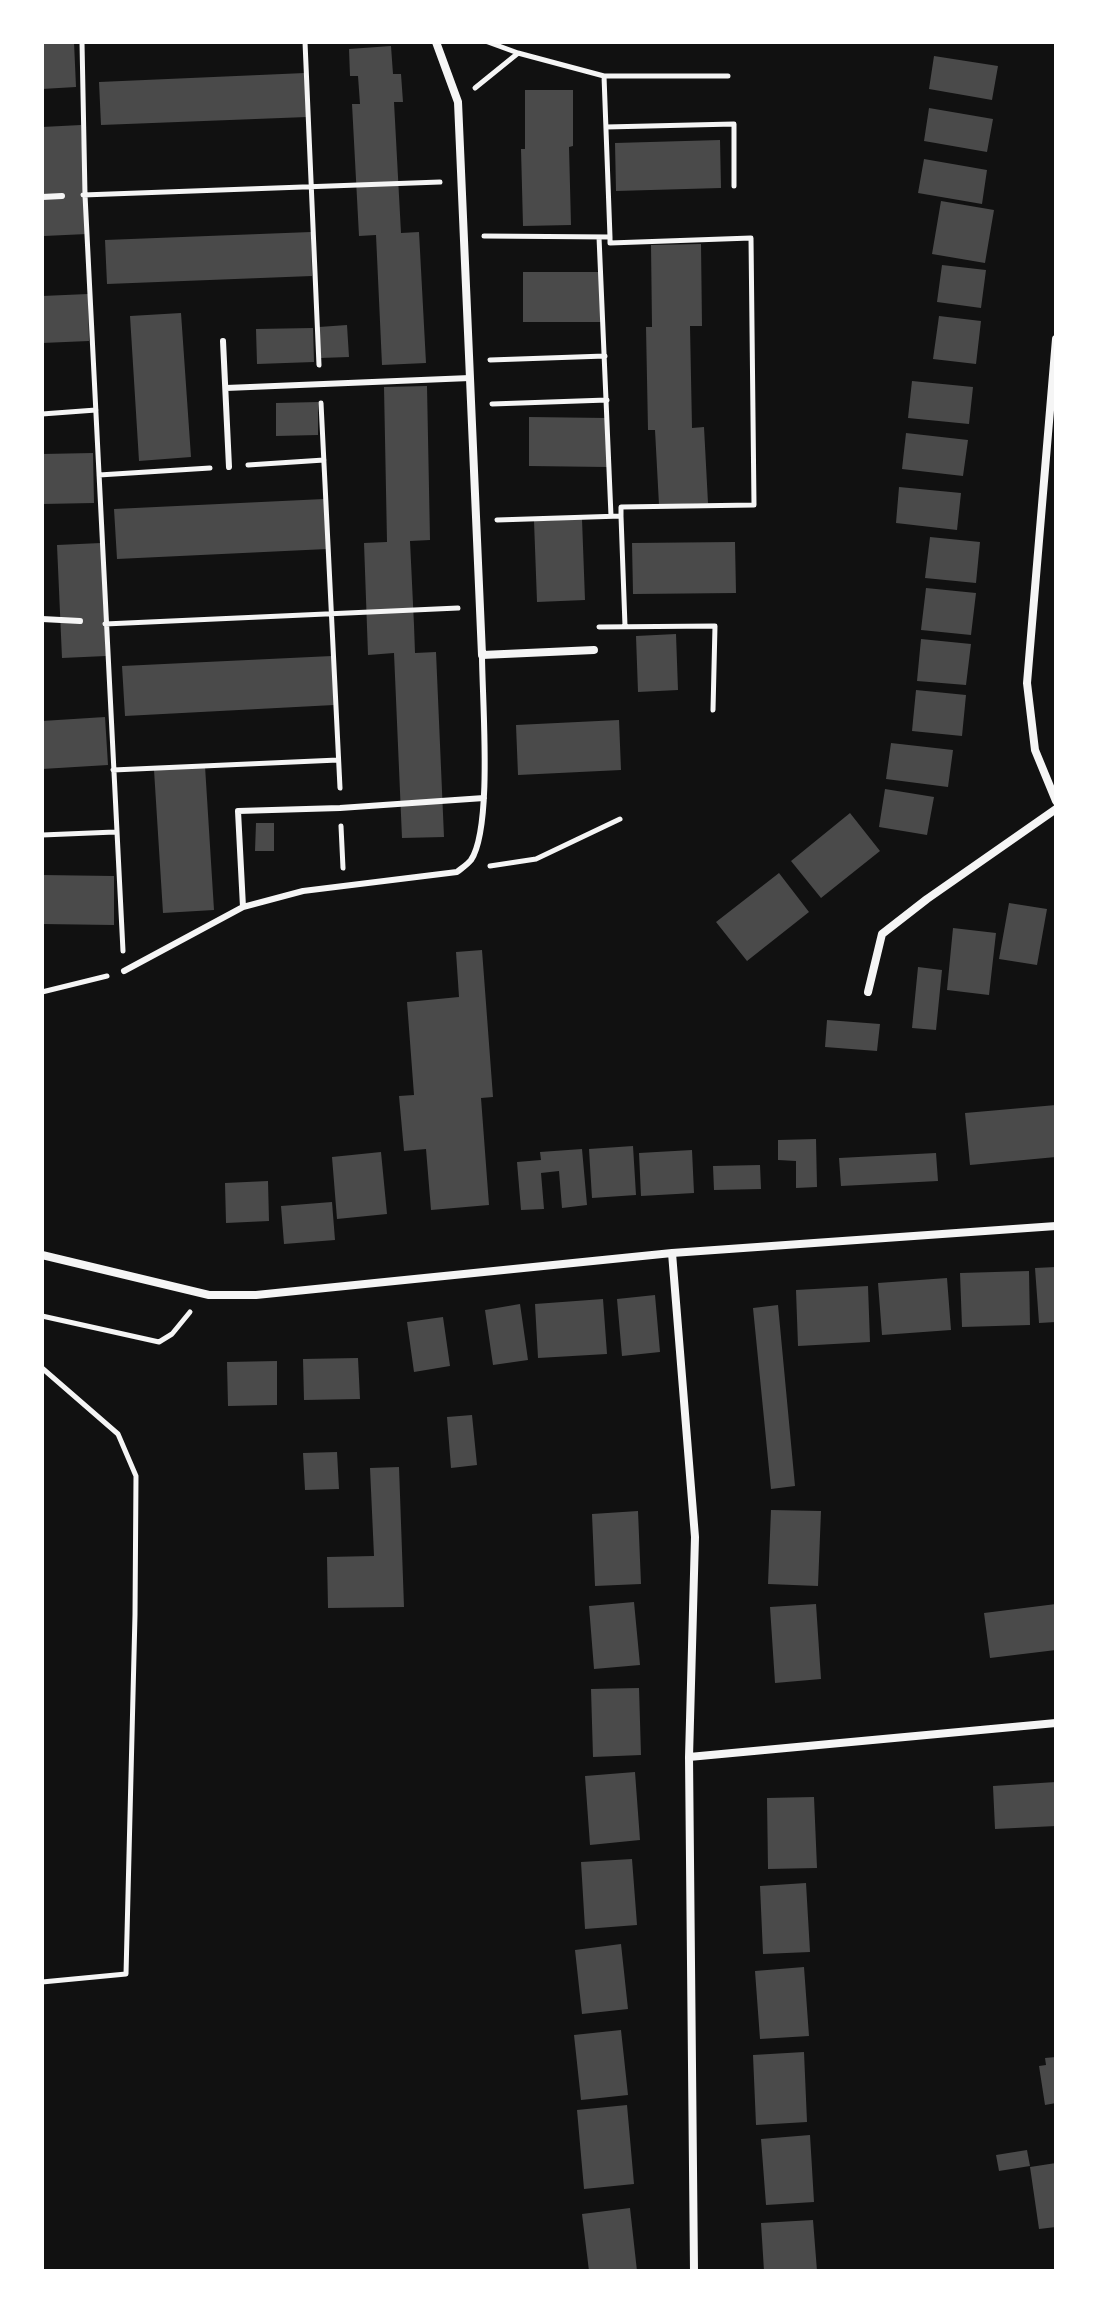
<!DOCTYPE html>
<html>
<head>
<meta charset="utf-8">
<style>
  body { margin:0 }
  #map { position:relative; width:1098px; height:2313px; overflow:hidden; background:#111; font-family:"Nunito Sans",sans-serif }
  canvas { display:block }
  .frame { position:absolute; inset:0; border:44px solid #fff; pointer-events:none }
</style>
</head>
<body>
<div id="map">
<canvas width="1098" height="2313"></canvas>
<div class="frame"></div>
</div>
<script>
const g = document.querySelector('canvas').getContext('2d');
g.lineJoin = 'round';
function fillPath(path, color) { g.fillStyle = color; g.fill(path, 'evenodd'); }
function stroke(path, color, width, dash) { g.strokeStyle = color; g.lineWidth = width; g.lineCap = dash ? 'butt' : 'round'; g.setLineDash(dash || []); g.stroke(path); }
const building = new Path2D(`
  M42 42H74L76 87 42 89Z
  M391 46 393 74H401L403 102H394L401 233 419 232 426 363 382 365 376 235 359 236 352 104H360L358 76H350L349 49Z
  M934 56 998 66 992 100 929 89Z
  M305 73 307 117 101 125 99 82Z
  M525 90H573V146L569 147 571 225 523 226 521 149H525Z
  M929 108 993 119 987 152 924 141Z
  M81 125 87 234 44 236 42 127Z
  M720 140 721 188 616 191 615 143Z
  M924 159 987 170 982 204 918 193Z
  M941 201 994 210 985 263 932 254Z
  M311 232 312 276 107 284 105 240Z
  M701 244 702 326H690L692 428 704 427 708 503 659 505 655 430H648L646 327H652L651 245Z
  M942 265 986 270 981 308 937 302Z
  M523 272H600L601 322H523Z
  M88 294 89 341 42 343V296Z
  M181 313 191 457 139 461 130 316Z
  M939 316 981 321 976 364 933 359Z
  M347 325 349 357 320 358 319 327Z
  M313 328 314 362 257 364 256 329Z
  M912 381 973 387 969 424 908 418Z
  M427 386 430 540 410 541 414 625 415 653 436 652 444 837 402 838 394 653 368 655 364 543 387 542 384 387Z
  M318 402V435L276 436V403Z
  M529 417 607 418V467L529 466Z
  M906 433 968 440 963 476 902 469Z
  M93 453 94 503 42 504V454Z
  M899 487 961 493 957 530 896 523Z
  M324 499 327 549 117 559 114 509Z
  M582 519 585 600 537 602 534 521Z
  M930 537 980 542 976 583 925 578Z
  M735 542 736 593 633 594 632 543Z
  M101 543 106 656 62 658 57 545Z
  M926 588 976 593 971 635 921 630Z
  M676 634 678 690 638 692 636 636Z
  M921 639 971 644 966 685 917 681Z
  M332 656 334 705 125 716 122 666Z
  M916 690 966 695 962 736 912 731Z
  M105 717 108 765 42 769V721Z
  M619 720 621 770 518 775 516 725Z
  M891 743 953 750 948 787 886 779Z
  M205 766 214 910 163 913 154 770Z
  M885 789 934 797 927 835 879 827Z
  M850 813 880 851 821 898 791 861Z
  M256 823H274V851H255Z
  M779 873 809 912 747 961 716 922Z
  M42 875 114 876V925L42 924Z
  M1009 903 1047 909 1037 965 999 959Z
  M953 928 996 933 989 995 947 990Z
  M482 950 493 1097 481 1098 489 1205 431 1210 426 1149 404 1151 399 1096 414 1095 407 1002 459 997 456 952Z
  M918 967 942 970 936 1030 912 1028Z
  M827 1020 880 1024 877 1051 825 1047Z
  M1056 1105V1157L970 1165 965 1113Z
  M816 1139 817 1187 796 1188V1161L778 1160V1140Z
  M633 1146 636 1195 592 1198 589 1149Z
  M582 1149 587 1205 562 1208 559 1171 541 1173 544 1209 521 1210 517 1162 541 1160 540 1152Z
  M692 1150 694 1193 641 1196 639 1153Z
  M381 1152 387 1214 337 1219 332 1157Z
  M936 1153 938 1181 841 1186 839 1158Z
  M760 1165 761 1189 714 1190 713 1166Z
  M268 1181 269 1221 226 1223 225 1183Z
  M332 1202 335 1240 284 1244 281 1206Z
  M1056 1267V1322L1039 1323 1035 1268Z
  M1029 1271 1030 1325 962 1327 960 1273Z
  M947 1278 951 1330 882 1335 878 1283Z
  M868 1286 870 1342 798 1346 796 1290Z
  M655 1295 660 1352 622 1356 617 1299Z
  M603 1299 607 1354 538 1358 535 1304Z
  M520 1304 528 1360 493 1365 485 1310Z
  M778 1305 795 1486 771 1489 753 1308Z
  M443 1317 450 1366 414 1372 407 1322Z
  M358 1358 360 1399 304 1400 303 1359Z
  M277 1361V1405L228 1406 227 1362Z
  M472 1415 477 1465 451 1468 447 1417Z
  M337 1452 339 1489 305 1490 303 1453Z
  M399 1467 404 1607 328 1608 327 1557 374 1556 370 1468Z
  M771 1510 821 1511 818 1586 768 1584Z
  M638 1511 641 1584 595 1586 592 1514Z
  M634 1602 640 1665 594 1669 589 1606Z
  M816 1604 821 1679 775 1683 770 1607Z
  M1056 1604V1650L990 1658 984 1613Z
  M639 1688 641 1755 593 1757 591 1689Z
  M635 1772 640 1840 590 1845 585 1776Z
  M1056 1782V1826L995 1829 993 1786Z
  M814 1797 817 1868 768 1869 767 1798Z
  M632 1859 637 1925 585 1929 581 1862Z
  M806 1883 810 1952 763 1954 760 1886Z
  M621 1944 628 2009 582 2014 575 1950Z
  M804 1967 809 2036 760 2039 755 1971Z
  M621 2030 628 2095 581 2100 574 2035Z
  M804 2052 807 2122 756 2125 753 2055Z
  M1056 2057V2103L1045 2105 1039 2066 1046 2065 1045 2058Z
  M627 2105 634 2184 584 2189 577 2110Z
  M810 2135 814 2202 766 2205 761 2139Z
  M1027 2150 1030 2166 999 2171 996 2155Z
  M1056 2163V2227L1039 2229 1030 2167Z
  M630 2208 637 2271H589L582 2214Z
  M813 2220 817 2271H764L761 2223Z`);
const path = new Path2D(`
  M82 42 85 195 123 951
  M305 42 319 365
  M604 76H728
  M475 88 517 54
  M606 127 734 124V186
  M83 195 440 182
  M484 236 610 237 604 76 518 53 488 42
  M599 237 611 516
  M610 237V243L751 238 754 505 621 507V516
  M490 360 605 356
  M321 403 340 788
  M492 404 607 400
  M42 414 96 410
  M248 465 324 460
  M99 475 210 468
  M497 520 621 516 625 626
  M105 624 458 608
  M599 627 715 626 713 710
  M113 770 338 760
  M341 826 343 868
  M42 835 115 832
  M490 866 536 859 620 819
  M42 992 107 976
  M42 1316 159 1342 172 1334 190 1312
  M42 1368 118 1434 136 1476 135 1615 126 1974 42 1982`);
const service = new Path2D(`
  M42 197 62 196
  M223 341 229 467
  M226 388 470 378
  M42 619 80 621
  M243 907 238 811 340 808 484 798
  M124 971 243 907 303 891 457 872C462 868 468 864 471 860 493 827 482 698 482 655`);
const minor = new Path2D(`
  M436 42 458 102 482 655 594 650
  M1056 339 1027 683 1035 750 1056 801
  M868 992 882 934 927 899 1056 809
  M672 1253 695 1537 689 1757 694 2271
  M42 1255 209 1295H256L672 1253 1056 1226
  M689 1757 1056 1723`);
fillPath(building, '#4a4a4a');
stroke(path, '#f5f5f5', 5);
stroke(service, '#f5f5f5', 6);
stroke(minor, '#f5f5f5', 8);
</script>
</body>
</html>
